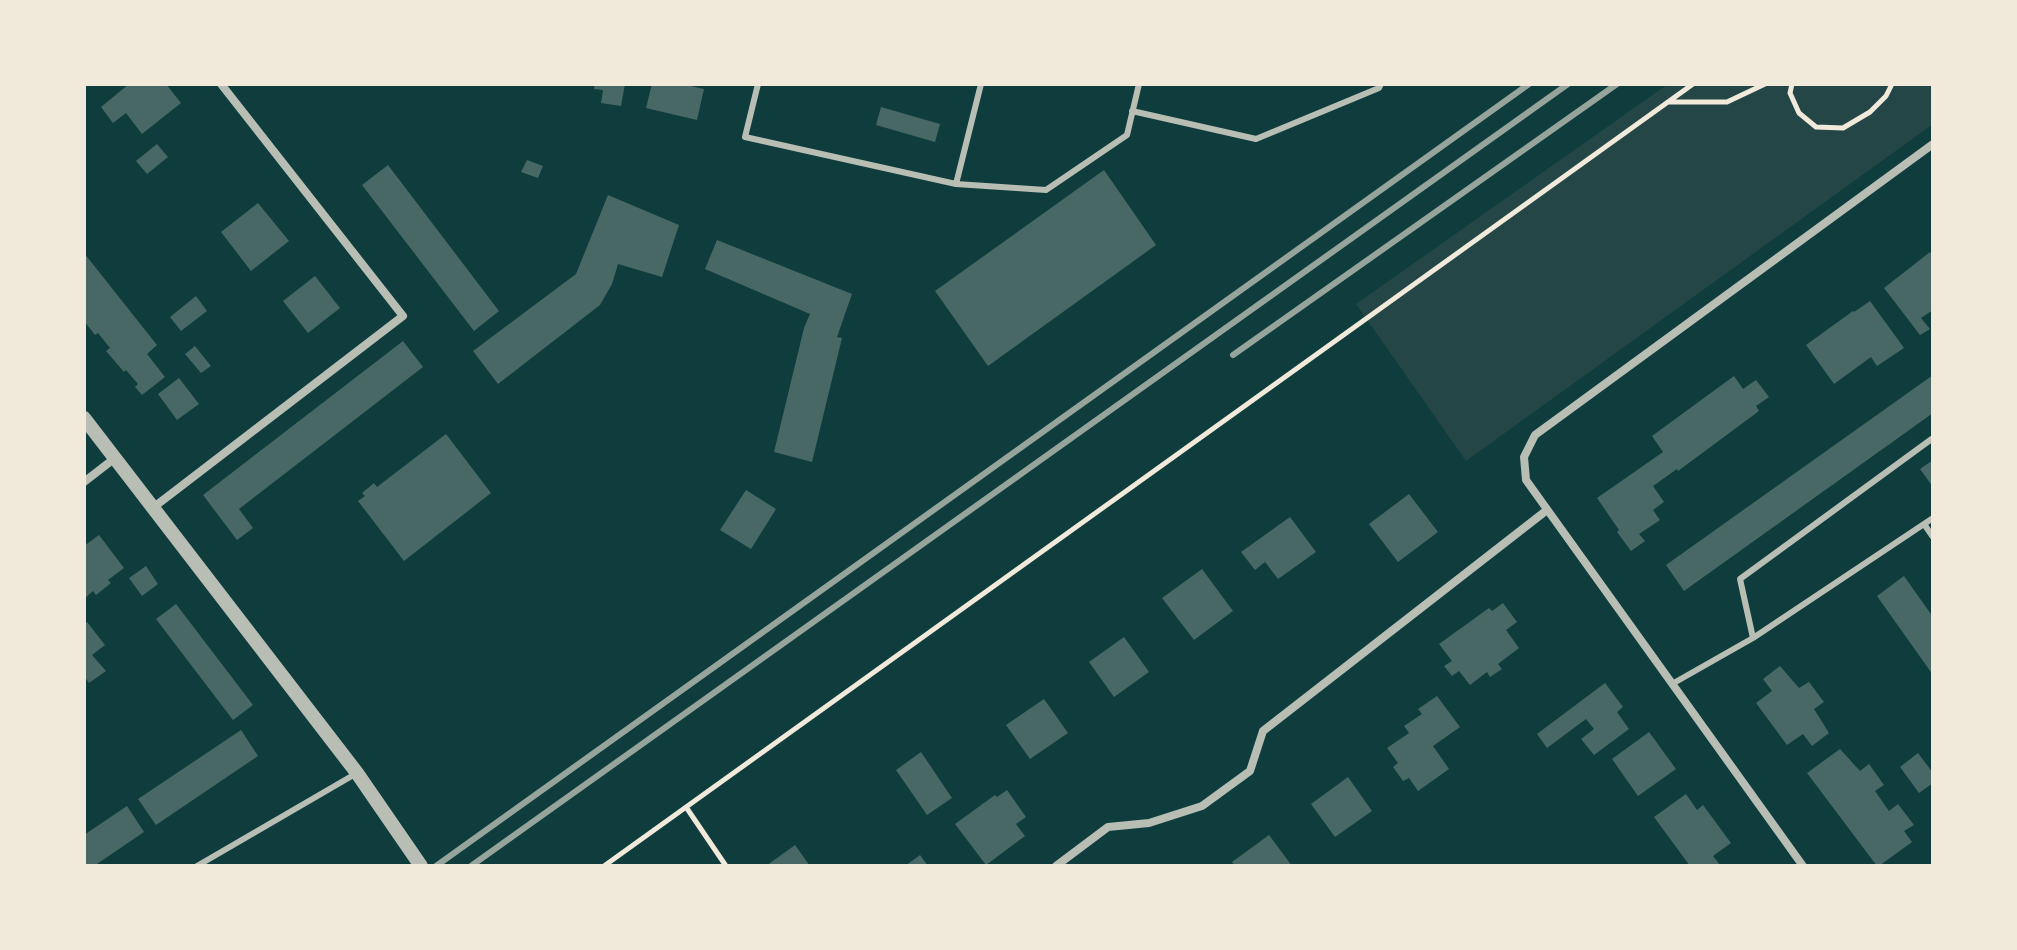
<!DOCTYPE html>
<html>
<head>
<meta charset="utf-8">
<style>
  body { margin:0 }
  #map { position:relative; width:2017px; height:950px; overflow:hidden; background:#0f3d3e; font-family:Raleway,sans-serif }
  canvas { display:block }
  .frame { position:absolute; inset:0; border:86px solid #f1e9da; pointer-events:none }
</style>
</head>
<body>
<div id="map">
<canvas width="2017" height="950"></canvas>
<div class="frame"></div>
</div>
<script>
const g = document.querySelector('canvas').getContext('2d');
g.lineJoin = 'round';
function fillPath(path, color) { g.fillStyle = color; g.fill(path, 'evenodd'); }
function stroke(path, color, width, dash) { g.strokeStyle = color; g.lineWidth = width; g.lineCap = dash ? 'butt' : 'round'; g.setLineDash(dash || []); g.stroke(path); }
const green = new Path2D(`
  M1668 84H1933V124L1466 461 1356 304Z`);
const building = new Path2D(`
  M129 84H166L181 103 142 134 126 113 113 123 101 107Z
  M595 84H625L621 106 601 103 603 90 594 89Z
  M652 84H682L704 89 697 120 646 108Z
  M881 107 940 124 935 142 876 125Z
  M157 144 168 157 147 174 136 161Z
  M527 160 543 166 538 178 521 172Z
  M388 165 499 311 474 331 362 185Z
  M1104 170 1156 245 988 366 935 291Z
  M608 195 679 225 662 277 618 264 612 284 600 305 498 384 473 351 576 274Z
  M258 203 289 241 251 271 221 232Z
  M717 240 852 294 837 337 842 338 812 462 774 452 804 328 810 314 705 269Z
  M1930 252 1933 256V310L1921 318 1930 329 1920 335 1884 288Z
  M84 253 157 345 147 354 165 377 142 395 135 387 138 384 126 370 124 372 106 351 110 348 98 333 95 335 84 321Z
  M315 276 340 308 308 333 283 301Z
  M196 296 207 311 181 331 170 317Z
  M1870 301 1904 348 1877 366 1871 357 1834 384 1806 345 1853 311 1854 312Z
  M403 341 423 367 239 509 253 528 237 540 203 495Z
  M195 346 211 366 201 373 185 354Z
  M1933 375V413L1684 591 1666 565Z
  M1734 376 1743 389 1756 380 1769 397 1756 406 1759 411 1678 471 1677 469 1653 486 1664 502 1653 510 1660 520 1639 534 1645 541 1631 551 1617 532 1619 530 1597 498 1663 452 1652 436Z
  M179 378 199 404 177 420 158 394Z
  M446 434 491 493 404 561 358 501 365 496 362 493 374 483 377 487Z
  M1933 460V487L1920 469Z
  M746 490 776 509 751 549 720 530Z
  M1409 494 1438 532 1398 562 1369 524Z
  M1290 517 1316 552 1278 579 1265 562 1255 570 1241 552Z
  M99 535 124 568 108 580 111 583 96 595 93 591 84 599V546Z
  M146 566 158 584 142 596 129 578Z
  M1202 569 1233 611 1194 640 1162 598Z
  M1904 576 1933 617V675L1877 596Z
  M1503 603 1517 622 1506 630 1519 648 1498 664 1502 669 1490 677 1487 672 1470 685 1459 671 1452 676 1444 666 1452 661 1439 644 1489 608 1492 611Z
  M176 604 253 705 233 720 156 619Z
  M87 622 105 645 92 655 106 671 89 683 84 676V624Z
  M1124 637 1149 672 1114 697 1089 662Z
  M1780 666 1799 688 1809 682 1824 702 1814 709 1829 733 1812 746 1803 734 1787 745 1756 703 1772 691 1763 679Z
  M1605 683 1623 707 1617 712 1629 729 1594 755 1581 739 1594 729 1586 719 1547 748 1537 734Z
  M1437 696 1460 727 1433 746 1449 769 1418 791 1409 778 1403 781 1393 767 1398 763 1387 748 1409 733 1404 726 1422 714 1418 709Z
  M1044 699 1068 733 1030 759 1006 725Z
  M241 730 258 756 156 825 138 799Z
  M1649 732 1676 769 1638 796 1612 759Z
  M1840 749 1860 771 1869 764 1884 785 1875 791 1889 811 1898 804 1914 825 1904 831 1912 842 1879 866H1877L1807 773Z
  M921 752 952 798 927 815 896 770Z
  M1918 753 1933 773V783L1919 793 1900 767Z
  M1348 777 1372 811 1335 837 1311 804Z
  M1007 790 1026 817 1016 824 1025 836 986 865 955 824 995 795 997 797Z
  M1686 794 1697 810 1703 805 1731 843 1713 856 1721 866H1690L1654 817Z
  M127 806 144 832 94 866H84V835Z
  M1269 835 1292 866H1235L1232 862Z
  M795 845 810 866H766Z
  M920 855 928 866H905Z`);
const path = new Path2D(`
  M1792 84 1790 93 1799 113 1816 127 1843 128 1870 112 1886 96 1892 84
  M1670 102H1727L1765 84
  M686 807 726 866
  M604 866 1693 84`);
const service = new Path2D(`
  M758 84 745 137 956 184 1046 190 1127 135 1139 84
  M1132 111 1256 139 1379 88 1381 84
  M956 184 981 84
  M1924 524 1933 537
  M1753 638 1740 579 1933 438
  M1672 684 1753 638 1933 518
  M197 866 357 773`);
const minor = new Path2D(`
  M84 482 115 458
  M154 507 403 316 221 84
  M1056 866 1108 827 1149 823 1202 806 1250 771 1263 731 1547 510
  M1803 866 1526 480 1524 457 1535 435 1933 144`);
const tertiary = new Path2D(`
  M84 418 357 773 421 866`);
const rail = new Path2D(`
  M1233 355 1617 84
  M436 866 1529 84
  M471 866 1568 84`);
fillPath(green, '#244646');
fillPath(building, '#486865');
stroke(path, '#f1e9da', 5);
stroke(service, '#b8beb3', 6);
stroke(minor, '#b8beb3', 8);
stroke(tertiary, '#b8beb3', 14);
stroke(rail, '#97a49c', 6);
</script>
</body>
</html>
